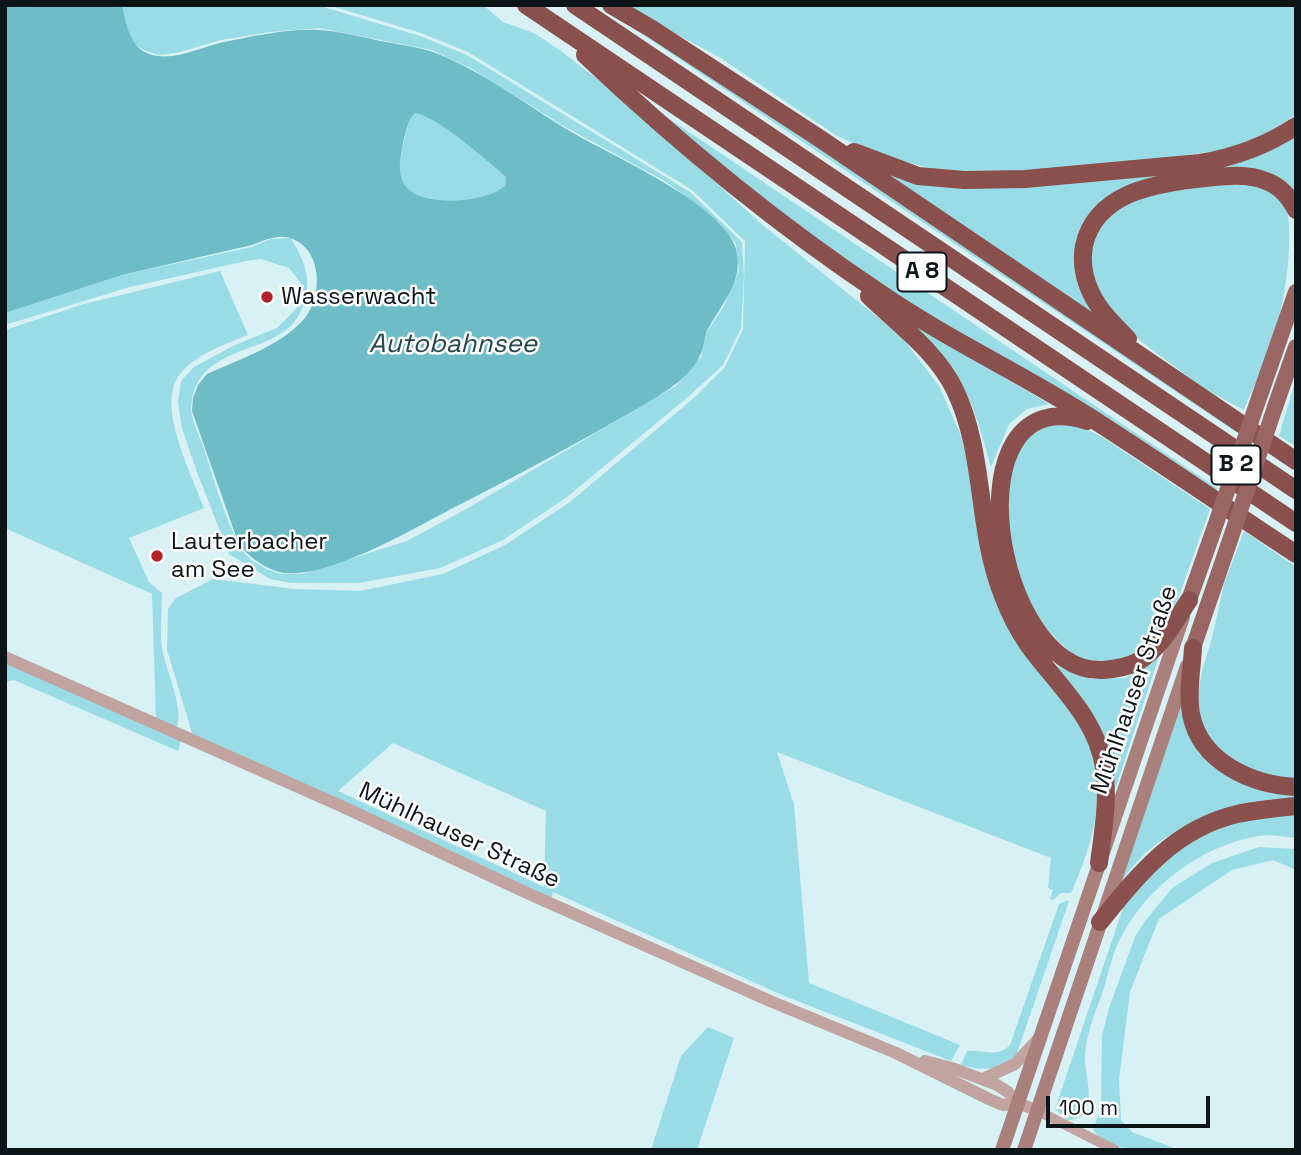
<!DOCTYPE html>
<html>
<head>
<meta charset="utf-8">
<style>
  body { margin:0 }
  #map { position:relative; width:1301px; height:1155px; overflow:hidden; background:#d7f1f4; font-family:"Space Grotesk",sans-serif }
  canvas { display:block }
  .frame { position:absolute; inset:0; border:7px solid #0b1416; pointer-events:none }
  .scale { position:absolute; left:1046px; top:1096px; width:164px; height:32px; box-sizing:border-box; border:4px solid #0b1416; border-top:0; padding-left:9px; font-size:21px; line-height:24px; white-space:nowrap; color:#0b1416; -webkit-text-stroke:5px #fff; paint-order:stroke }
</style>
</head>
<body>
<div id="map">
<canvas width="1301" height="1155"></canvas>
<div class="frame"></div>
<div class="scale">100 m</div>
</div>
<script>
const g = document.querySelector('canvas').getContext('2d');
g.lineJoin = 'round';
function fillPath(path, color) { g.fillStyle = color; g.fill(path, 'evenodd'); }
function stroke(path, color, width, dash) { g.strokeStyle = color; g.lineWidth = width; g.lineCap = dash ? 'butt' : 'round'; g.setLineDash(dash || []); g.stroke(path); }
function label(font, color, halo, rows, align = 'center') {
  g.font = font + ' "Space Grotesk",sans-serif'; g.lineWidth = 5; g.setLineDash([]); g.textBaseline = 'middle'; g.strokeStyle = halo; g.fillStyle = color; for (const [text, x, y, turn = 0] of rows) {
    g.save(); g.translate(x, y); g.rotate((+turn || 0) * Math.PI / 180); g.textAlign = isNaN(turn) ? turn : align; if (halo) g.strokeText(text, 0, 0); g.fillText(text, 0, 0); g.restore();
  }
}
const green = new Path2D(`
  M122 5H317L420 36 467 55 690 192 742 242 744 278 741 328 723 365 689 396 567 497 503 540 440 568 359 583H291L270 579 229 554 197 472 182 428 178 402 181 381 194 367 235 345 277 328 296 309 301 296V283L289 268 261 259 246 261 130 287 5 325V313L122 275 252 247 271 239 291 238C304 261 312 277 304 303 290 354 220 340 197 384 193 391 191 402 191 410 192 421 199 435 203 446 214 479 225 521 243 551L250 559 266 569 281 574H302L407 541 468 508 676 386 701 357 707 332 724 306 739 270 736 244 721 225 695 203 663 180 567 128 472 69 432 50 319 28 270 32 221 40 176 53 159 55 146 51 134 44 128 35Z
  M328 5H483L503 22 534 33 561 51 636 109 759 222 901 336 939 386 959 431 967 457 983 554 1090 745C1105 801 1094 841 1071 893H1061L1053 900 1050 899 1053 890 1048 888 1051 858 777 752 794 805 809 983 960 1045 951 1061 782 995 553 892 551 900 193 736 167 650 168 609 176 598 213 579 294 589 360 591 443 574 505 545 570 502 694 398 725 367 743 329 745 241 692 190 468 52 421 33ZM393 743 546 811 544 887 338 791Z
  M622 5H1296V114L1279 126 1236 148 1158 159 1020 171H959L929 168 880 155 837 136 719 57Z
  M625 18 1238 427 1236 432 624 22Z
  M649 105 1217 488 1216 494 944 330 783 214 648 107Z
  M415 113C439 117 485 160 506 177L505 186C485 203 421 208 404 185 396 174 401 154 404 142 406 131 407 121 415 113Z
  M1296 131V200L1219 168 1250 159Z
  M869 169 888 173 1174 172 1083 229 1103 323Z
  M1219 184C1241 184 1262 182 1281 196 1301 222 1281 329 1266 361 1259 378 1250 393 1244 410L1203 388 1134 336 1102 301 1087 260 1103 220 1139 196Z
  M220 271 248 335C225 344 192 356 178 377 157 408 192 475 204 508L129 538 149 582 162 593C162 612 159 634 163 653 167 672 185 712 176 728L156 718 152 594 5 528V330L84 304Z
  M905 319 1049 404 1027 409 1009 424 991 467C982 434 973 399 953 371 939 353 921 336 905 319Z
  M1296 379V446L1279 436Z
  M1075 424 1102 437 1210 509 1179 596 1171 614 1157 635 1128 658 1097 664 1076 657 1059 642 1030 610 1013 556 1009 523V463L1019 443 1043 426Z
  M1244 531 1296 567V781L1256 773 1233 761 1213 744 1199 724 1195 709 1202 671 1212 638 1224 584Z
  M1159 656 1113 796 1054 665 1091 679 1126 678Z
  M5 663 181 740 178 751 14 680 5 682Z
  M1185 692 1199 750 1296 794V799C1228 810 1161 820 1121 883Z
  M1296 811V838C1284 837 1270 834 1258 836 1201 846 1148 886 1121 937 1113 952 1109 971 1104 988 1097 1009 1086 1032 1085 1055 1084 1076 1102 1120 1067 1120L1055 1109 1124 905 1174 849 1221 825Z
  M1259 847 1296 849V870L1273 860 1232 870 1159 919 1148 946 1130 992 1119 1079 1121 1120 1132 1132 1179 1150C1149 1150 1113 1155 1093 1130L1101 1107 1102 1036 1109 1008 1135 937 1145 921 1172 888 1212 863Z
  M1066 901H1069L1017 1053C1001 1072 983 1071 961 1065L967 1051C984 1049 996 1059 1010 1045L1059 904Z
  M708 1027 734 1038 697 1150H651L681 1056Z`);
const water = new Path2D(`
  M5 5H122C127 27 130 53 158 56 180 59 204 46 224 42 253 36 290 28 319 30 341 31 365 38 386 42 402 45 418 47 433 52 480 70 521 101 563 127 604 153 718 200 735 246 746 278 723 302 709 327 704 335 705 345 701 353 692 376 667 391 647 403 582 441 516 476 449 510 410 531 328 578 284 573 266 570 251 558 239 545L192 411 193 398 198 385 207 374C240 359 281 346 305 318 322 297 323 251 293 239 279 233 265 240 252 245L122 275 5 313ZM415 113C438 117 486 160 506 177L505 186C485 203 416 209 403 182 397 170 401 155 403 143 406 132 407 121 415 113Z`);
const minor = new Path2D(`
  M1038 1111 1115 1150`);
const tertiary = new Path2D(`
  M5 657 341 806 527 893 770 1001 896 1053 991 1100 1003 1105 1018 1103
  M925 1061 955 1069 997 1085 1008 1092 1018 1103 1038 1111
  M983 1079 1015 1064 1038 1039`);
const secondary = new Path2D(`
  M1002 1150 1183 617
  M1024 1150 1187 666`);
const primary = new Path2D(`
  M1260 395 1296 292
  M1275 407 1296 347
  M1189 600 1212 535
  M1193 648 1228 546`);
const motorway = new Path2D(`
  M526 5 1296 523
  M575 5 1296 490
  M611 5 652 29 819 138 1296 461
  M585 55C676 141 775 223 880 293 944 337 1014 370 1080 411 1153 457 1224 507 1296 554
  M854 152 918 176 964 180 1025 179 1200 163C1236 157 1266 146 1296 126
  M869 296C899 325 936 351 955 390 986 455 976 529 1003 596 1009 612 1017 628 1027 643 1055 683 1097 717 1104 768 1109 799 1103 832 1099 863
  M1128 339C1114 325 1099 310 1091 293 1084 278 1081 262 1084 246 1095 194 1152 184 1196 179 1219 177 1244 172 1266 181 1280 186 1289 196 1296 210
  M1087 421C947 376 993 675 1103 670 1116 669 1128 667 1139 661 1162 647 1175 621 1189 600
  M1193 648C1192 669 1187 693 1191 714 1200 762 1252 785 1296 787
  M1100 922C1139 874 1174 829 1237 814 1256 810 1276 808 1296 806`);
const primaryBridge = new Path2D(`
  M1212 535 1260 395
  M1228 546 1275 407`);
const markers = [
  [267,297,7,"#b4232c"],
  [157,556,7,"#b4232c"]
];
const shields = [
  [922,272,49],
  [1236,465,49]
];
const shieldNames = [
  ["A 8",922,272],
  ["B 2",1236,465]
];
const poiNames = [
  ["Wasserwacht",281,297],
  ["Lauterbacher",171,542],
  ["am See",171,570]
];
const streetNames = [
  ["Mühlhauser Straße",1135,690,-71],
  ["Mühlhauser Straße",459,836,25]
];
const waterNames = [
  ["Autobahnsee",453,345]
];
fillPath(green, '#99dce5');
fillPath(water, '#6dbcc6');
stroke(minor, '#c1a3a0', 10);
stroke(tertiary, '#c1a3a0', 12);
stroke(secondary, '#aa807c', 14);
stroke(primary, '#996663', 16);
stroke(motorway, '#8a504d', 18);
stroke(primaryBridge, '#996663', 16);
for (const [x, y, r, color] of markers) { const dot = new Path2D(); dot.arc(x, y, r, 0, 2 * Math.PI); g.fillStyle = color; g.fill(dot); stroke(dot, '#fff', 2.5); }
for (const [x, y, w] of shields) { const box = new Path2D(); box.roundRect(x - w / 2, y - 19.5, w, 39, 5); g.fillStyle = '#fff'; g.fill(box); stroke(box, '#0b1416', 2); }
label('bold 23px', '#0b1416', null, shieldNames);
label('24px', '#0b1416', '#fff', poiNames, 'left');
label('24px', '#0b1416', '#fff', streetNames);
label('italic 26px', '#21474b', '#fff', waterNames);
</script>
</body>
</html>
